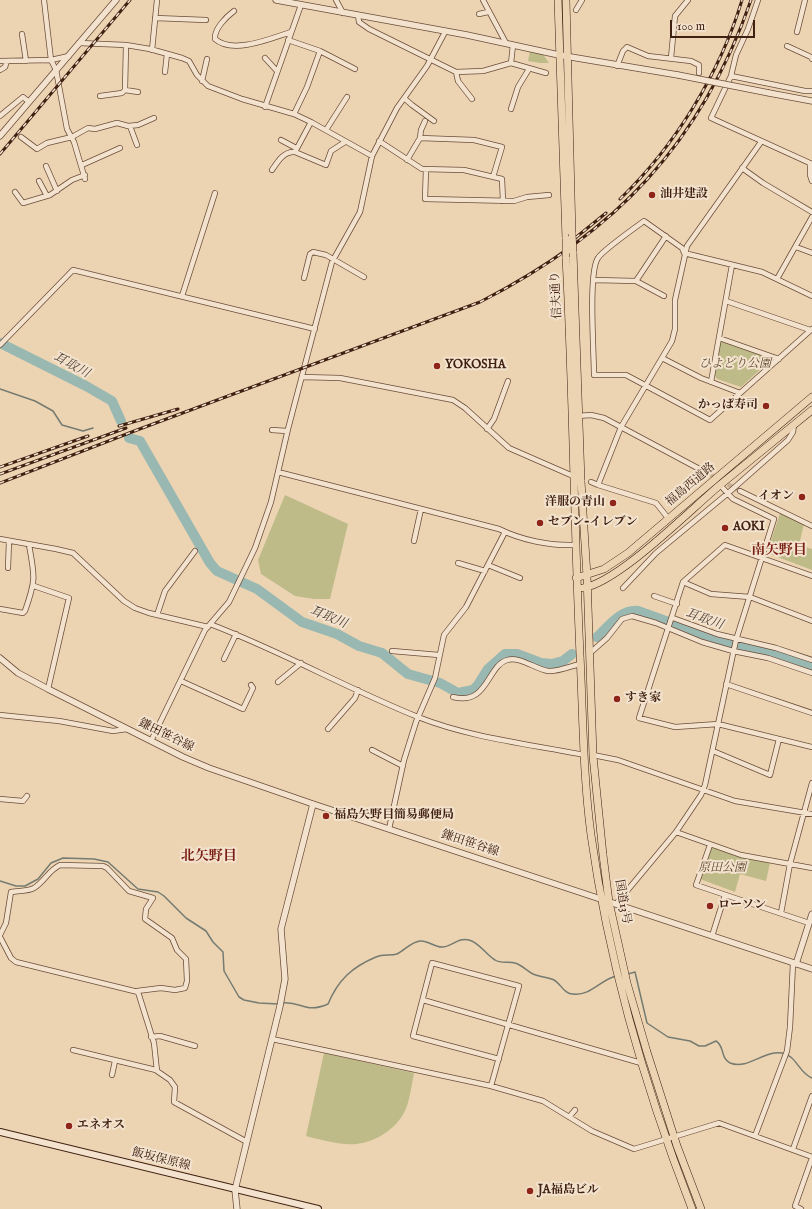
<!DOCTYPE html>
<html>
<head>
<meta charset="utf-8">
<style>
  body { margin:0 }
  #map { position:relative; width:812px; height:1209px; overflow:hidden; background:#ecd4b3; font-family:"IM FELL English",serif }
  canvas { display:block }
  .scale { position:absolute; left:670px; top:20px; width:85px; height:18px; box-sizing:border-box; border:2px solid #402011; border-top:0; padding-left:5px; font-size:12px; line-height:14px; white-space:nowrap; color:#402011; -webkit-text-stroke:3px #f3e3ce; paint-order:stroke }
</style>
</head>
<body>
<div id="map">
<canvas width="812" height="1209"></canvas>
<div class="scale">100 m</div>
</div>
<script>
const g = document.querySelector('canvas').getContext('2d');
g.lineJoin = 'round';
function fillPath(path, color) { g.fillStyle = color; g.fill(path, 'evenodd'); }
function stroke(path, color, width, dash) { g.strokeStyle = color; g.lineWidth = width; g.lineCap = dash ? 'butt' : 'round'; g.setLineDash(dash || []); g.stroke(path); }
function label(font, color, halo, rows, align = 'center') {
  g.font = font + ' "IM FELL English","Noto Serif JP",serif'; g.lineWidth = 4; g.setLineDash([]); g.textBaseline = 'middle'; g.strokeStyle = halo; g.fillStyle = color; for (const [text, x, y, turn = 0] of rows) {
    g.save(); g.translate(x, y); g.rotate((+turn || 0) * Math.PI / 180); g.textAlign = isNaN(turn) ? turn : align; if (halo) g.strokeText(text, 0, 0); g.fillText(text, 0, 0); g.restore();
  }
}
const green = new Path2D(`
  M530 51 542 53 549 63H540L528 61Z
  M720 340 773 358 741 387 717 379 714 374Z
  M285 495 348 524 330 599H314L295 596 261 574 258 560Z
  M780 513 804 524 799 545 812 549V570L767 553Z
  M711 847 741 856 770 863 766 881 740 874 735 892 700 879Z
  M324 1053 414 1073C412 1084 410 1096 407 1106 399 1130 369 1147 345 1144 332 1143 318 1139 306 1136Z`);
const stream = new Path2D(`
  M0 389 35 401 53 411 62 425 83 431 93 428
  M0 881 16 886H25L38 879 51 863 63 858 94 859 108 862 138 889 158 892 164 896 186 918 206 931 213 942 223 952 224 971 239 997 244 1000 259 1003 278 1004
  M628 974 635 972 647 1023 668 1037 690 1041 699 1046H705L716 1041C725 1046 720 1058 730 1063 748 1070 764 1050 782 1053 796 1055 799 1073 812 1078
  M282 1003C302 1001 305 1014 328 1004 338 980 352 967 376 957 383 954 390 956 397 954 405 950 411 942 420 941 428 940 435 948 443 947 453 946 458 937 469 940 480 943 485 954 495 960 501 964 509 961 515 963 522 965 527 971 533 974 540 977 548 977 554 980 561 984 564 994 573 994 591 996 600 980 616 976`);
const river = new Path2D(`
  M0 343 86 386 112 401 121 421
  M129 438 140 441 210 563 217 571 257 589 302 622 337 634 359 646 382 653 408 674 440 683 458 693 473 690 478 685 488 669 505 654H517L541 663 552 664 563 661 572 654
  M597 637C609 626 621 609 638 611L716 639 787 657 812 666`);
const minorTunnel = new Path2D(`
  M705 472 740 491`);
const minor = new Path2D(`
  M336 0 343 13
  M483 0 506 43
  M758 0 748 29 736 55 731 76 711 118 812 164
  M576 10 582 0
  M234 11C226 17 214 29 215 39 233 55 272 38 291 32
  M479 14 488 12
  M358 15 359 22 369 29 456 72 483 71 511 63 513 45
  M155 18 206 20
  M797 32 805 0
  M22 34 26 61
  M288 40 320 51 355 69
  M79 43 126 45 150 49 182 58 189 61 197 75 208 86 242 99 294 114 311 122 372 156
  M787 46 811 57 812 59
  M152 50 157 0
  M69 56 51 60 56 70 67 129 74 142 85 179
  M265 58 277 71
  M671 58 675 16 688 0
  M0 61 51 60 44 0
  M511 63 546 73
  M617 66 623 51 627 47 648 56 691 61 699 65V73
  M0 70 5 67 7 61
  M165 72 167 54
  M456 72 458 81 472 99
  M731 76 805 91H812
  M202 81 207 59
  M125 90 138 92
  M100 96 122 93 125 90 126 45
  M405 99 412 105 434 121
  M265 107 301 5
  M511 109 518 87 529 69
  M294 114 307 87 320 51
  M0 116 23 97 29 102
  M311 122 295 152 326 165 331 151 345 142
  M130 126 137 145
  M326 130 347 97
  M21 137 37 149 47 143 72 137 88 128 95 129 117 123 128 126 138 125 154 118
  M420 138 421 130 425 121
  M281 140 296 148
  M379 141 422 169 464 170 502 179 503 201
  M407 160 420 138 474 140 502 147 493 177
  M810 164V175L812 181
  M82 165 120 148
  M46 166 57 191
  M742 168 763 183 812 212
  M426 169 425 199 514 201 527 197 549 195
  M272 170C278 161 284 151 295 152
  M39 181 47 196
  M15 192 23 203 50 195 72 180 85 175
  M796 247 812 253
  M304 278 310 254 313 252 326 255 364 277
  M777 279 812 217
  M594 280 636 281 666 236
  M636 281 664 296
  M182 296 215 193
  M812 296 762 272 684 253 682 248 644 221C635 228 603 250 598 258 588 272 594 353 594 375H626L710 420 812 329
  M726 301 810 330
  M719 338 779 359
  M0 345 73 270 315 329
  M662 358 701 378 740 393
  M302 377 340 378 453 400 465 408 509 448 573 476
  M711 382 732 265
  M577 416 591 415 604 418 705 472
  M487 429 494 419 508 381
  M272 430 287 431
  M278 472 499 529C521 540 550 546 575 545
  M591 482 598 485
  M720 485 733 499 774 519 736 640 705 785 701 795 676 832 741 855 812 868
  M740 491 812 526
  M668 518 656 503 598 485 621 427 672 341 675 329V300L687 246 761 142
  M0 539 56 549 73 553 124 601 135 608 149 613 208 627
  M414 541 421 509
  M458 563 485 571
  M488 565 520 578
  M8 568 9 541
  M812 576 725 545 683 582 639 718 675 727 718 724 812 747
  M683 582 711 594 750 597 812 621
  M34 586 69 598 48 689
  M623 588 656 553 727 494 788 440 793 432 794 425
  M654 596 677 604
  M0 609 23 613 25 611C36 580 35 577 29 545
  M157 615 165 591 195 551
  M673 618 717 634 776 648 812 660
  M210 624C281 651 348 689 418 717 471 738 529 744 584 755
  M392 651 439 655
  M590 653 607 638 622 619 632 616 656 623 702 642 733 651 768 658 812 673
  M224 659 236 634
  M181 681 243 709 253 688 251 685
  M278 682 301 663
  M726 684 812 713
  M453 697C488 706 487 666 507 660 520 656 535 669 548 671 558 672 571 666 580 664
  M0 715 59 721 113 731 127 729
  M328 729 355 698 358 690
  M151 741 205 630 229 602 255 548 271 502 288 429 332 262 360 212 372 156 397 108 427 66 445 32
  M372 750 403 766
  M713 751 770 775 779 739
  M593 755 618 760 735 801 812 814
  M0 799 23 801 27 796
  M389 829 404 760 416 722 435 678 444 635 466 607 505 532
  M710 845 696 885 809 923
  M616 904 676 832
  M781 913 790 864 812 783
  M0 935 6 923 11 892C19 890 26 892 34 888 44 882 49 870 60 865L103 866 107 868 129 891 153 898 146 909 145 919 172 938 177 950 186 959 187 981 185 988 175 990 161 988 137 991
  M712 936 725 895
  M0 937 11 958 16 962 138 992 154 1043 157 1071 170 1080 175 1087 174 1102 247 1142
  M423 1000 641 1063
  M151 1037 160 1036 195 1046
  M272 1039 491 1086 543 1101 592 1131 634 1149 719 1123 812 1157
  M73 1050 156 1070
  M112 1075 115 1061
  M491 1086 519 986 432 963 413 1036 499 1059
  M569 1117 575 1110
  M755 1136 787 1051 790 1027 793 963
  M793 1149 812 1096
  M801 1209 795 1206 812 1158`);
const tertiary = new Path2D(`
  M276 0 467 35 559 55 678 75
  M769 93 812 101
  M0 136 116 0
  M0 658 18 673 48 689 183 757 209 768 313 804 812 969
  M796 964 812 914
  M237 1209 235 1190 280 1006 285 979 281 929 313 804`);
const secondary = new Path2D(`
  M0 1132 318 1209`);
const trunk = new Path2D(`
  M558 0 566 239
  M566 0 572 234
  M573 252 581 481 587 576 593 756 603 855 609 902 627 983 647 1052 677 1146 701 1209
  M566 257C573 390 574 523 580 655 583 715 583 775 591 835 609 964 645 1088 692 1209
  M576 578 604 569 628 553 812 397
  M583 588C619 582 690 510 720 485 751 460 781 435 812 410`);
const rail = new Path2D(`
  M0 154 130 0
  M620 199C675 146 720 73 742 0
  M569 243 606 213
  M119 426 178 409
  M0 467 88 436
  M0 474 126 428
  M0 483 137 430 480 302C615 233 701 144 751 0`);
const tertiaryBridge = new Path2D(`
  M678 75 769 93`);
const trunkBridge = new Path2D(`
  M572 234 573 252
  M566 239V257`);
const markers = [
  [652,195,4,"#8f2418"],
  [437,366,4,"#8f2418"],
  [766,406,4,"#8f2418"],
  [802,497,4,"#8f2418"],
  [613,503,4,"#8f2418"],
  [540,523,4,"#8f2418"],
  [725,528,4,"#8f2418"],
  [617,699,4,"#8f2418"],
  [326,816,4,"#8f2418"],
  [710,906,4,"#8f2418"],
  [69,1126,4,"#8f2418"],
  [530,1191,4,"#8f2418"]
];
const poiNames = [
  ["油井建設",660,195],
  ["YOKOSHA",445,366],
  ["かっぱ寿司",758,406,"right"],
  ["イオン",794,497,"right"],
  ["洋服の青山",605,503,"right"],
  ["セブン-イレブン",548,523],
  ["AOKI",733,528],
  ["すき家",625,699],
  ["福島矢野目簡易郵便局",334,816],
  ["ローソン",718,906],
  ["エネオス",77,1126],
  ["JA福島ビル",538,1191]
];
const streetNames = [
  ["信夫通り",557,295,-93],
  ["福島西道路",691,485,-40],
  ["鎌田笹谷線",166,736,26],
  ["鎌田笹谷線",470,844,18],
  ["国道13号",622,902,80],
  ["飯坂保原線",161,1160,14]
];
const parkNames = [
  ["ひよどり公園",735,365],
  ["原田公園",722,869]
];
const waterNames = [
  ["耳取川",71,366,28],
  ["耳取川",328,618,22],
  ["耳取川",704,620,19]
];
const quarterNames = [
  ["南矢野目",779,551],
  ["北矢野目",209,857]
];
fillPath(green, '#bebb88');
stroke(stream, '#757b71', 1.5);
stroke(river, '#99b8b1', 10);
stroke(minorTunnel, '#cab093', 4.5, [4.5, 2]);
stroke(minor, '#6b4d3a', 6);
stroke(tertiary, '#6b4d3a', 7);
stroke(secondary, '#402011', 8);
stroke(trunk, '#402011', 8);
stroke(minor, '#f3e3ce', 4.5);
stroke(tertiary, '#f3e3ce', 5.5);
stroke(secondary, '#f3e3ce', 6);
stroke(trunk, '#ecd4b3', 7);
stroke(rail, '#402011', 3);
stroke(rail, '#f3e3ce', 1.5, [4.5]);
stroke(tertiaryBridge, '#6b4d3a', 7, []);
stroke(trunkBridge, '#402011', 8, []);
stroke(tertiaryBridge, '#f3e3ce', 5.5);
stroke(trunkBridge, '#ecd4b3', 7);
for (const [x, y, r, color] of markers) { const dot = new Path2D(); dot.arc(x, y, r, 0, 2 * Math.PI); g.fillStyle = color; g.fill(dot); stroke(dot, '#f3e3ce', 1.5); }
label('bold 12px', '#402011', '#f3e3ce', poiNames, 'left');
label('12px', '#402011', '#f3e3ce', streetNames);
label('italic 12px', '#60472f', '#f3e3ce', parkNames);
label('italic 13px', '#564639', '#f3e3ce', waterNames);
label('bold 14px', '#7a1f14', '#f3e3ce', quarterNames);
</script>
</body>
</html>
